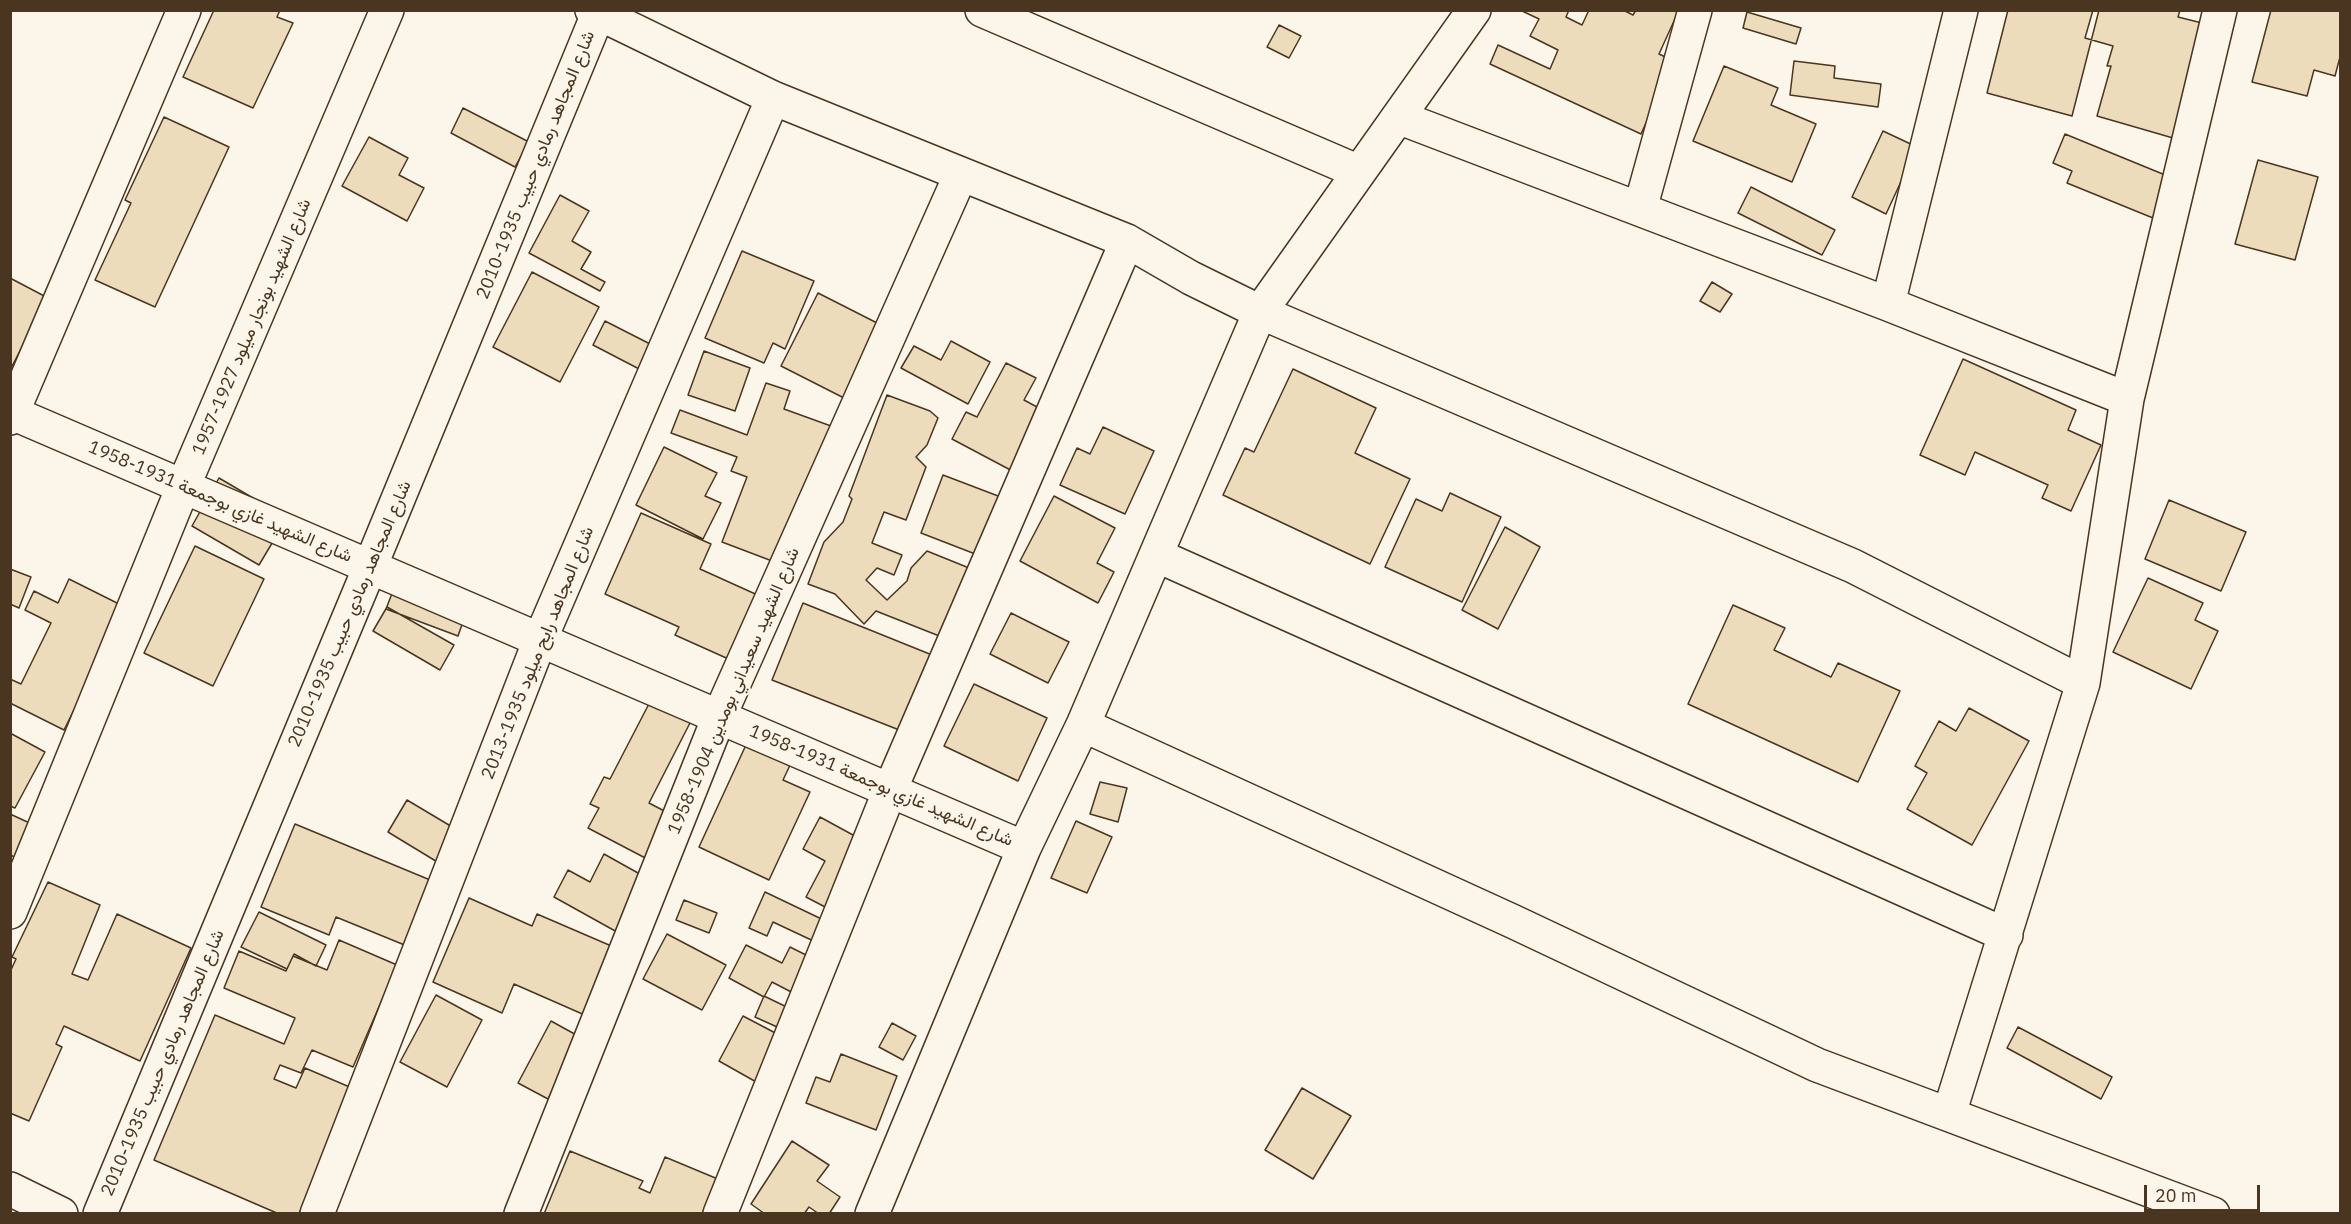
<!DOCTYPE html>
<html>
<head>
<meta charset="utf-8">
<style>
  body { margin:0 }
  #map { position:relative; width:2351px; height:1224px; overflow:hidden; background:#fbf6e9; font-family:"IBM Plex Sans",sans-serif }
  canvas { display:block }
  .frame { position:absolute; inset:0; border:12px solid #4a3520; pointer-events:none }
  .scale { position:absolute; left:2144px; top:1185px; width:116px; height:27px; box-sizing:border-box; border:3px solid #4a3520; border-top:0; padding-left:8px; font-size:18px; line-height:21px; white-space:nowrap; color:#4a3520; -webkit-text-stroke:4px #fbf6e9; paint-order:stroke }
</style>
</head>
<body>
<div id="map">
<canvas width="2351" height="1224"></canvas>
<div class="frame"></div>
<div class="scale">20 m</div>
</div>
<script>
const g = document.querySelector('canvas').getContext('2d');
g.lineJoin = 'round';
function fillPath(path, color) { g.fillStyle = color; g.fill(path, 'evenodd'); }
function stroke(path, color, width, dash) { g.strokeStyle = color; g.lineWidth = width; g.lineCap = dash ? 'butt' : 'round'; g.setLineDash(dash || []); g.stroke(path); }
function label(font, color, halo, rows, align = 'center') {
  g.font = font + ' "IBM Plex Sans",Vazirmatn,sans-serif'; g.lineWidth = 4.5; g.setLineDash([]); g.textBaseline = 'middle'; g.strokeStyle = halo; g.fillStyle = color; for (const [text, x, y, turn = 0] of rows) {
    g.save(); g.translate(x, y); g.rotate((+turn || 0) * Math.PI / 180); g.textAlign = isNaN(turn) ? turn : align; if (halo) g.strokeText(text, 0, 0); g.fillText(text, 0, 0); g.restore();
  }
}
const building = new Path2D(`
  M214 10H280L277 17 293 23 253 108 183 77Z
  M1520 10H1569L1566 17 1582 25 1589 10H1623L1633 15 1636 10H1679L1659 54 1674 61 1641 134 1490 64 1498 45 1550 69 1558 50 1530 36 1539 19Z
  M2008 10H2099L2072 116 1987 93Z
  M2093 10H2180L2178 17 2206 24 2173 138 2097 116 2111 66H2107L2113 46 2085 38Z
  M2271 10H2340V57L2335 76 2314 70 2307 96 2252 82Z
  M1747 12 1801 28 1796 44 1743 28Z
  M1279 25 1301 36 1289 58 1267 47Z
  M1794 61 1835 66 1834 78 1881 84 1878 107 1790 95Z
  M1724 66 1778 88 1771 105 1816 124 1792 182 1693 141Z
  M463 108 529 142 515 167 451 133Z
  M164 117 229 147 155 307 95 280 131 203 125 200Z
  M1883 131 1917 147 1886 214 1852 197Z
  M2065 134 2170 177 2153 218 2067 183 2072 171 2053 163Z
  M369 137 408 158 399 175 424 188 407 221 342 186Z
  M2258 160 2318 177 2295 260 2235 244Z
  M1751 187 1835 230 1822 255 1738 213Z
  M560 195 589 211 572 241 591 252 581 269 605 282 600 291 529 253Z
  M742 251 814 281 785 349 773 343 764 363 705 338Z
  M532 272 599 307 560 382 493 347Z
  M10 278 48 298 11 368 10 367Z
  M1712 282 1732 294 1720 312 1700 301Z
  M818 293 883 326 846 399 781 366Z
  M605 321 656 347 643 371 593 345Z
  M951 341 990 362 968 404 901 368 914 346 941 360Z
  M704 351 750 368 735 411 688 395Z
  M1963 359 2076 410 2068 430 2101 445 2071 511 2042 498 2048 485 1975 452 1965 475 1920 455Z
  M1006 363 1036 378 1024 400 1050 414 1018 474 952 439 966 412 977 417Z
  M1293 369 1376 408 1355 453 1410 479 1370 564 1223 495 1245 448 1254 452Z
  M766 383 790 391 784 409 831 426 780 564 722 542 747 477 731 471 737 457 671 433 680 410 747 435Z
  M887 395 930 411 938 418 927 445 916 457 926 467 906 520 884 512 872 543 902 555 894 575 877 568 866 580 887 600 907 581 911 568 927 551 979 572 952 641 876 611 864 624 835 594 808 584 824 542 843 522 852 499 849 496Z
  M1103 427 1154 451 1125 514 1060 485 1077 448 1090 454Z
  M664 447 717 473 705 496 721 503 703 539 636 505Z
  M943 475 1006 499 983 557 921 533Z
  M219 478 287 518 259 565 192 526Z
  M1450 493 1501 517 1462 602 1385 567 1416 499 1442 511Z
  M1054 496 1115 528 1097 563 1114 572 1098 603 1020 561Z
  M2169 500 2246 532 2221 591 2145 559Z
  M641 513 711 544 700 569 762 597 733 661 675 635 679 627 605 594Z
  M1505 527 1540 547 1498 629 1462 610Z
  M195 546 264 579 213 686 144 653Z
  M10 569 31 577 19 608 10 604Z
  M401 570 472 596 458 636 386 609Z
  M2148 578 2203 603 2195 620 2218 631 2191 689 2113 652Z
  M69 579 125 607 64 730 10 703V679L21 684 51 623 25 610 34 591 58 603Z
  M803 603 942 659 912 735 772 680Z
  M1733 605 1785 628 1774 650 1831 677 1838 663 1900 691 1858 782 1688 704Z
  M387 607 454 645 440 670 373 631Z
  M1011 613 1069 642 1048 683 990 654Z
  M974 684 1047 718 1018 781 944 746Z
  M652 698 692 719 649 803 674 816 651 861 588 828 599 808 590 804 604 777 610 779Z
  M1969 708 2029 741 1972 845 1907 809 1927 773 1915 766 1939 721 1956 731Z
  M757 721 801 742 783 780 810 792 769 880 699 847Z
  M10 733 45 752 15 808 10 806Z
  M1100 782 1127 788 1118 822 1090 814Z
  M407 800 459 831 439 863 388 832Z
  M10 814 34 825 17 858 10 855Z
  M820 817 864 841 829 909 806 897 825 861 803 849Z
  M1076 821 1112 837 1087 893 1051 878Z
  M295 824 435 882 407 946 336 917 329 935 261 907Z
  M604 854 647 878 617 932 554 897 568 870 590 882Z
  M48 882 100 905 72 974 88 980 117 914 191 948 140 1061 64 1026 56 1044 62 1047 29 1121 10 1113V972L16 959 12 957Z
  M765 892 832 924 822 945 773 922 767 936 749 928Z
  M469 898 532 926 537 914 616 948 587 1016 514 984 502 1013 433 982Z
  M684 900 717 913 709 933 676 920Z
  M259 912 326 945 316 966 294 954 287 969 241 947Z
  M667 934 726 965 702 1010 643 979Z
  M339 940 397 965 353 1067 312 1050 301 1073 280 1065 274 1079 296 1088 305 1068 352 1088 299 1214H279L154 1160 215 1015 284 1044 295 1018 224 988 239 951 286 971 293 956 327 970Z
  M746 945 782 963 790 947 818 961 799 996 772 982 764 997 729 978Z
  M436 995 482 1020 447 1087 400 1062Z
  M764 996 795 1011 786 1031 755 1017Z
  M743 1016 783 1037 758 1083 719 1061Z
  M551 1021 580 1037 548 1099 518 1083Z
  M892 1023 916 1036 903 1060 879 1047Z
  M2018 1027 2112 1077 2101 1099 2007 1048Z
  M841 1054 897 1076 876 1130 806 1103 816 1077 830 1082Z
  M1302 1088 1351 1116 1313 1179 1265 1150Z
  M792 1141 829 1165 817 1181 840 1197 829 1214H819L809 1207 804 1214H765L751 1204Z
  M570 1151 643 1181 639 1188 650 1193 665 1157 725 1182 711 1214H544Z`);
const minor = new Path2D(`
  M592 10 773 98 1127 241 1191 278 1260 312 1853 566 2083 683 1949 1114
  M982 10 1359 172
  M1398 117 1888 304 2127 399
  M1640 209 1695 10
  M1888 304 1961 10
  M10 412 1024 848
  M10 418 184 10
  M1156 555 2006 935
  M2083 683 2127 399 2220 10
  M1083 725 1512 921 1817 1065 2213 1214
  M10 912 183 487 387 10
  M100 1214 370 567 598 14
  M317 1214 540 640 773 98
  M521 1214 719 717 961 174
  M720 1214 890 790 1127 241
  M872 1214 1024 848 1083 725 1260 312 1474 10`);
const tertiary = new Path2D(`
  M10 1189 61 1214`);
const streetNames = [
  ["شارع المجاهد رمادي حبيب 1935-2010",536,165,-68],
  ["شارع الشهيد بونجار ميلود 1927-1957",252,327,-67],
  ["شارع الشهيد غازي بوجمعة 1931-1958",220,502,23],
  ["شارع المجاهد رمادي حبيب 1935-2010",350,614,-67],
  ["شارع المجاهد رابح ميلود 1935-2013",538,653,-68],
  ["شارع الشهيد سعيداني بومدين 1904-1958",734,691,-67],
  ["شارع الشهيد غازي بوجمعة 1931-1958",881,786,23],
  ["شارع المجاهد رمادي حبيب 1935-2010",163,1063,-67]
];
fillPath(building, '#ecdcbc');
stroke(building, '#4a3520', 1.5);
stroke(minor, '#4a3520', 36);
stroke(tertiary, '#4a3520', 36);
stroke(minor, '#fbf6e9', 33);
stroke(tertiary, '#fbf6e9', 33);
label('18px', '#4a3520', '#fbf6e9', streetNames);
</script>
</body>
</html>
